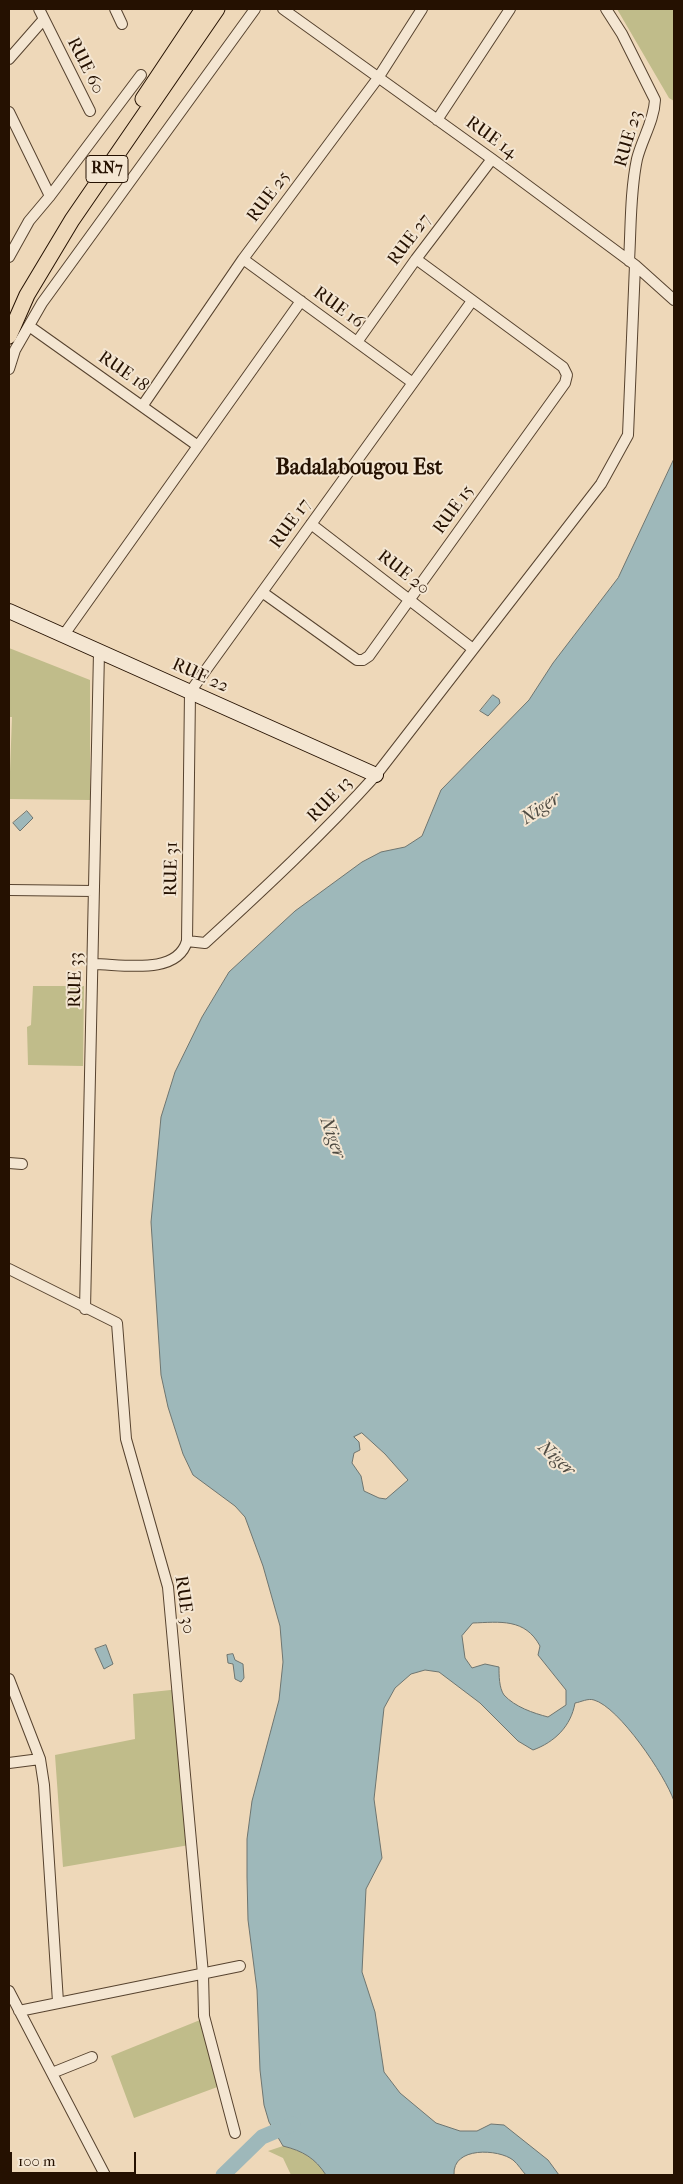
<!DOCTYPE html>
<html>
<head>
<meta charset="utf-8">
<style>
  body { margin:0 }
  #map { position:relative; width:683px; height:2184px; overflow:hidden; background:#eed8b9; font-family:"IM FELL French Canon",serif }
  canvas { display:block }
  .frame { position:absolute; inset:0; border:10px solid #251101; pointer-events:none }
  .scale { position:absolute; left:10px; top:2152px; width:126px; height:22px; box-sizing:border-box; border:2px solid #251101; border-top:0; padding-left:6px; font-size:15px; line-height:18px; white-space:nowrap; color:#251101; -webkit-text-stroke:4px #f4e6d2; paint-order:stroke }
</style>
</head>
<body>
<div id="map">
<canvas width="683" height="2184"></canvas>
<div class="frame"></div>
<div class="scale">100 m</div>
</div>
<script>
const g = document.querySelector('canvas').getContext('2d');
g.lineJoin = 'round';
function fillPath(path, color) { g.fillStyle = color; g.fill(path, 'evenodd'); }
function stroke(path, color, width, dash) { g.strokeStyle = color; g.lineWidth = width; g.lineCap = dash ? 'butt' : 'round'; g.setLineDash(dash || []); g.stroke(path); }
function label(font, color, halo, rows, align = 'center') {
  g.font = font + ' "IM FELL French Canon",serif'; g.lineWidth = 4; g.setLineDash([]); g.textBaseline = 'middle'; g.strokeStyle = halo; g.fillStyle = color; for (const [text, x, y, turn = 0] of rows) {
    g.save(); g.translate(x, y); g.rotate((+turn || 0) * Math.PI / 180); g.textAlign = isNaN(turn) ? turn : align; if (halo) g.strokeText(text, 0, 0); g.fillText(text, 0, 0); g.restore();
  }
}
const green = new Path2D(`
  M617 9H674V101L669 98Z
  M9 648 90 680V800L9 799 12 717H9Z
  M33 986H84L83 1066 28 1065 27 1027 31 1025Z
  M180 1689 195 1844 63 1867 55 1755 135 1739 133 1694Z
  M200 2020 220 2086 134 2118 111 2056Z
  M283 2146C303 2151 315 2158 326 2175H291L283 2158 268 2151Z`);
const water = new Path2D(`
  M674 459V1801C665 1775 619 1707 594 1700 588 1698 581 1702 575 1703 571 1726 555 1742 533 1750L518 1741 480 1703 439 1672 425 1670 411 1674 395 1688 384 1708 374 1799 382 1858 366 1889 362 1972 375 2012 384 2072 400 2093 436 2123 460 2131H477L491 2124 504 2125 548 2160 559 2175H526C522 2171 518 2164 513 2160 499 2149 452 2146 454 2175H326C315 2158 303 2151 283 2146L269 2122 264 2105 260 2070 257 1990 248 1920 247 1877V1839L252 1801 279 1700 283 1662 280 1626 263 1566 245 1517 235 1506 193 1475 183 1454 168 1407 161 1375 151 1222 161 1117 175 1072 202 1017 229 972 295 911 362 862 381 852 405 847 422 836 441 790 529 700 553 663 618 578ZM362 1433 385 1454 408 1480 386 1499 379 1498 364 1491 361 1476 352 1463 354 1453 360 1450 359 1442 354 1437ZM473 1623C500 1622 525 1618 540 1646L538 1655 566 1690V1705L548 1717C533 1713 515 1707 504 1695 499 1688 499 1675 499 1667L485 1664 472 1668 465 1658 462 1636Z
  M493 695 499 699 500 703 488 716 480 711Z
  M27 811 33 818 20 831 13 823Z
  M106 1645 113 1664 104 1669 95 1649Z
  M233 1654 235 1660 243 1664 244 1678 241 1682 235 1679 233 1664 228 1663 227 1655Z`);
const river = new Path2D(`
  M223 2175 262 2137 293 2124`);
const street = new Path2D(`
  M39 9 90 111
  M115 9 122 24
  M283 9 492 159 635 265 674 300
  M606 9 622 34 655 100C654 121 642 139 637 159 630 192 631 228 629 261
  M9 59 44 19
  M9 112 50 196
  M437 120 510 9
  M9 257 29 221 50 196 141 75
  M243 259 413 383
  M29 326 198 446
  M357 342 416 259 492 159
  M9 369 15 350 42 303 255 9
  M143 405 243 259 378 78 422 9
  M311 524 473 649
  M262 592 357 660H363L369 656 565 383 567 375 563 367 416 259
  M63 636 301 301
  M9 890 94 891
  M187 941 205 943C264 889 323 834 376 775L601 484 628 435 635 265
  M93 964C122 964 177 976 187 941L190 692 472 301
  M9 1163 22 1164
  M9 1269 117 1323 126 1439 168 1587 203 1974 204 2016 235 2133
  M85 1309 99 652
  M9 1679 40 1759 44 1785 58 2002
  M9 1763 40 1759
  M9 1991 105 2175
  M19 2011 240 1966
  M52 2073 92 2057`);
const secondary = new Path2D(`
  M9 611 376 775`);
const primary = new Path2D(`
  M143 99 203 9
  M9 336 27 295 72 220 217 9`);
const shields = [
  [107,169,42]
];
const shieldNames = [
  ["RN7",107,169]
];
const streetNames = [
  ["RUE 60",85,66,63],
  ["RUE 14",491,138,36],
  ["RUE 23",629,139,-74],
  ["RUE 25",269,197,-53],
  ["RUE 27",410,240,-53],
  ["RUE 16",338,308,36],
  ["RUE 18",123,372,35],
  ["RUE 15",454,510,-54],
  ["RUE 17",291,524,-54],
  ["RUE 20",403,573,38],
  ["RUE 22",200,676,24],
  ["RUE 13",330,800,-46],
  ["RUE 31",172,869,-89],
  ["RUE 33",76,980,-89],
  ["RUE 30",184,1605,82]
];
const waterNames = [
  ["Niger",541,809,-34],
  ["Niger",332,1138,70],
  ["Niger",556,1459,42]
];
const districtNames = [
  ["Badalabougou Est",359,469]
];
fillPath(green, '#c0bc8a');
fillPath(water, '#9eb8ba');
stroke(water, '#6e7570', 1);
stroke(river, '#9eb8ba', 15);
stroke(street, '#57432f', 12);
stroke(secondary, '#251101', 16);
stroke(primary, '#251101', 17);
stroke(street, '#f4e6d2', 10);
stroke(secondary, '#f4e6d2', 14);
stroke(primary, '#eed8b9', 15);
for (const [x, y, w] of shields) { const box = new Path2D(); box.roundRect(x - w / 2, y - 13.5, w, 27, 4); g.fillStyle = '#f4e6d2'; g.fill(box); stroke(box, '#251101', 1); }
label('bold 16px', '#251101', null, shieldNames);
label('18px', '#251101', '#f4e6d2', streetNames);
label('italic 19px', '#4f4b42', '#f4e6d2', waterNames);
label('bold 22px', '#251101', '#f4e6d2', districtNames);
</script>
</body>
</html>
